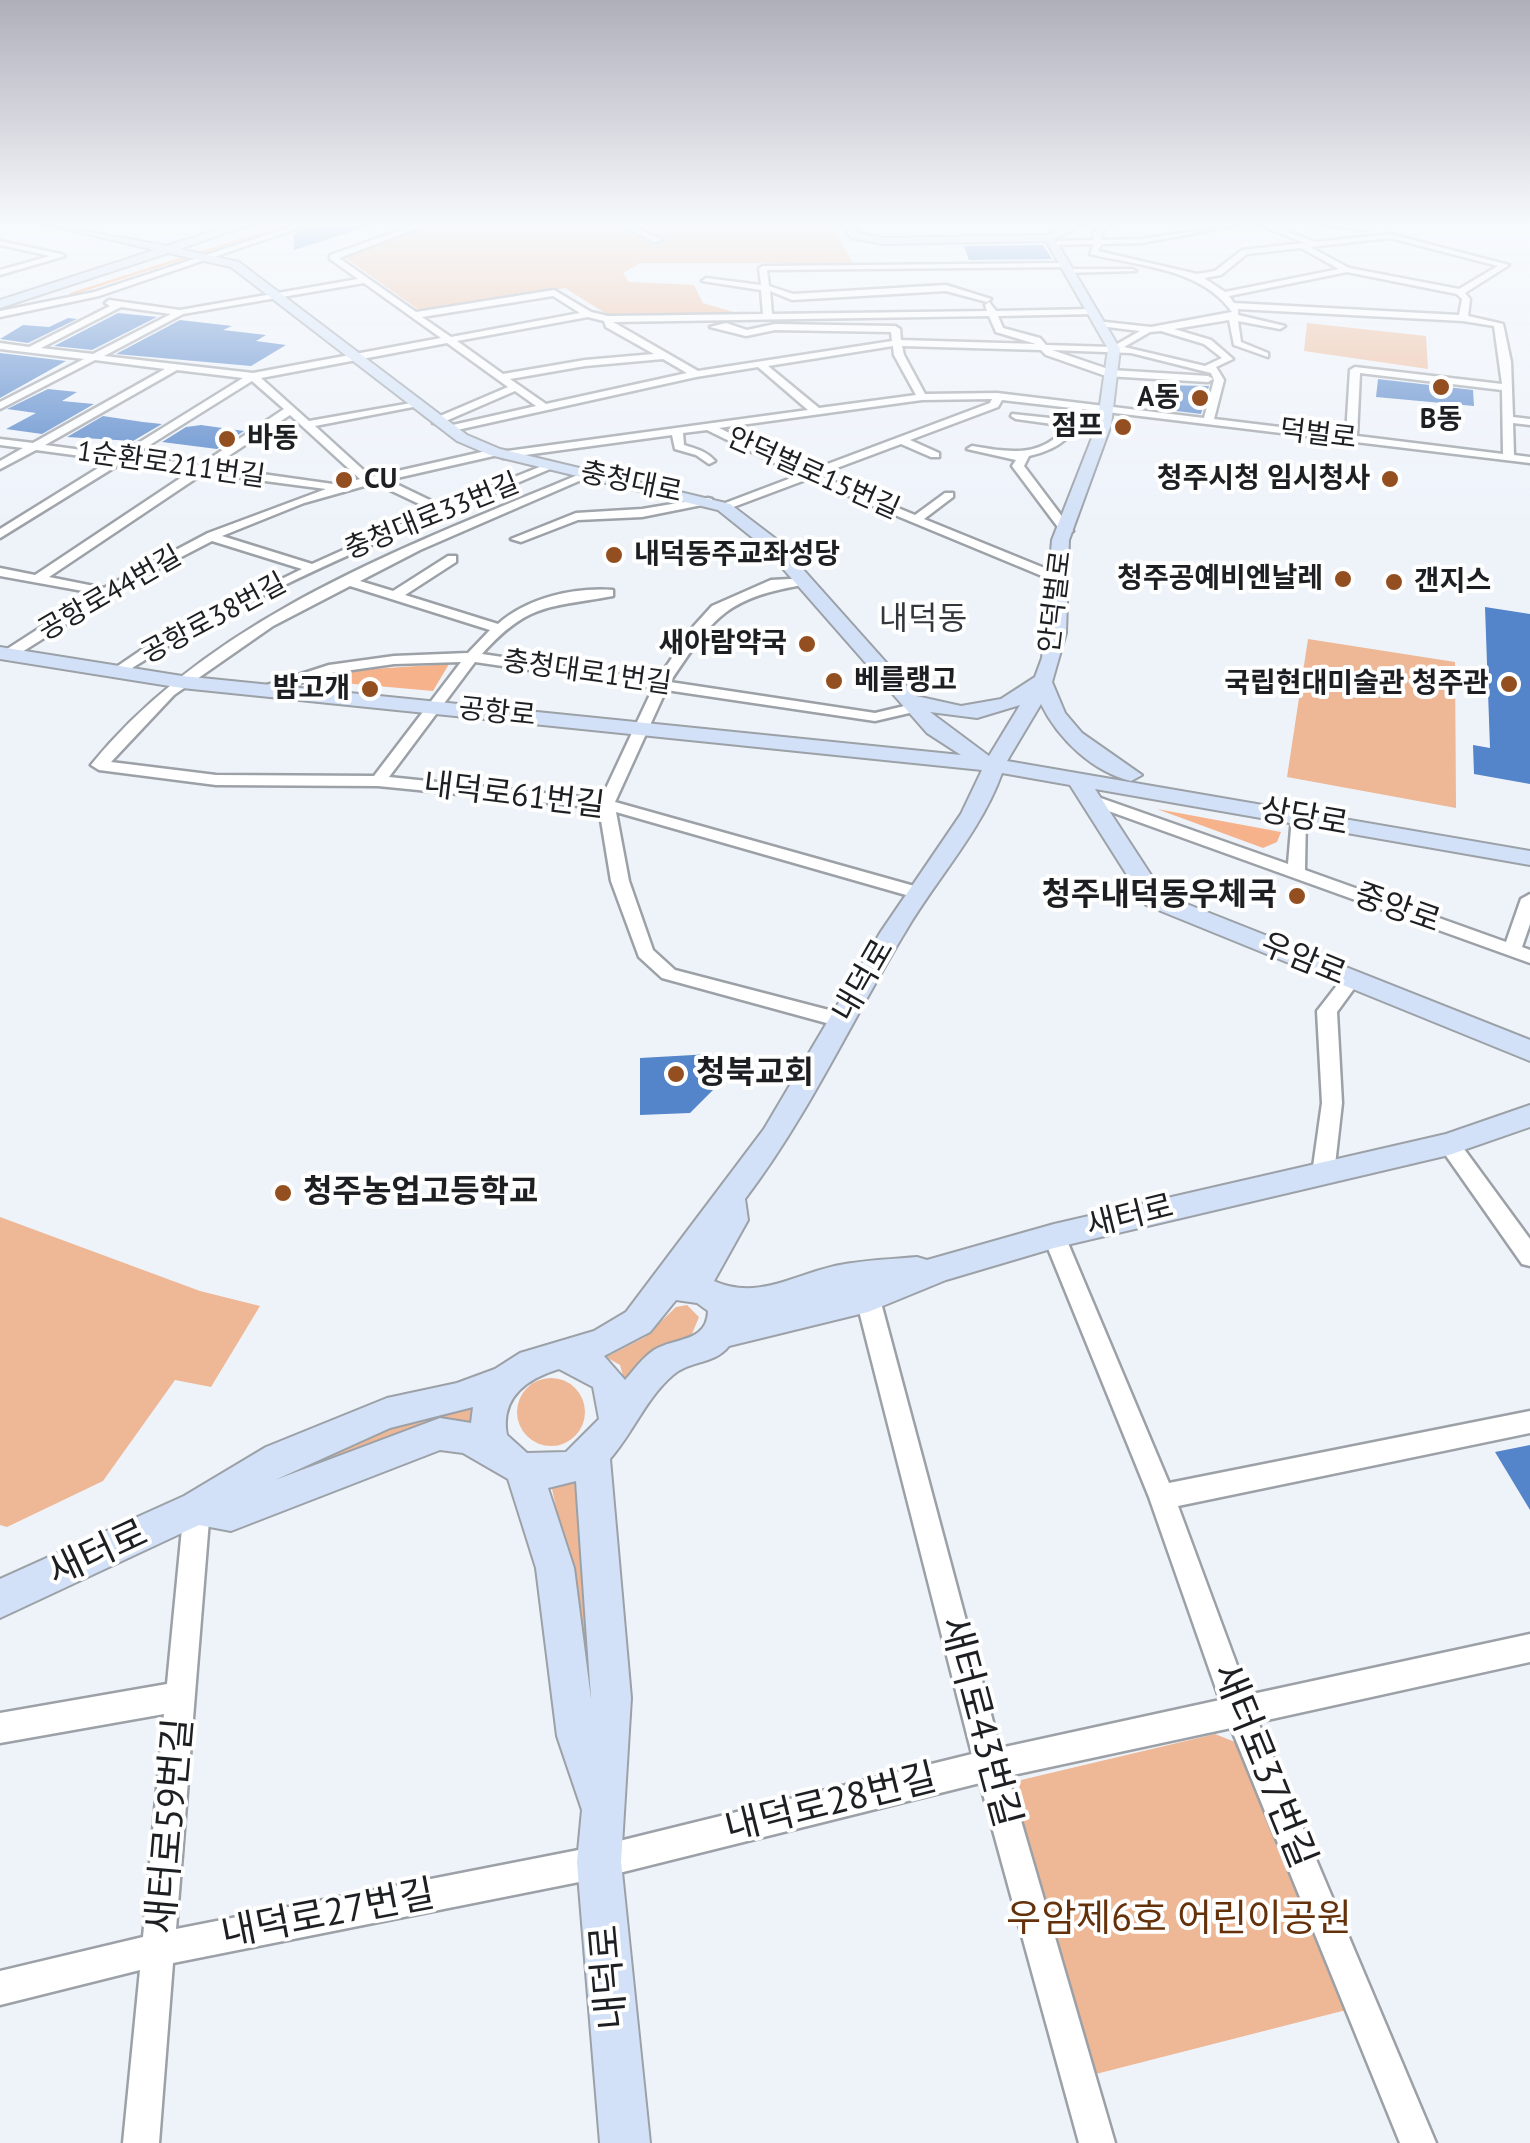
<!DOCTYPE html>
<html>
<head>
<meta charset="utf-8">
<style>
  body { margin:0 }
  canvas { display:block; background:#eef3fa }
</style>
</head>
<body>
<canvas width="1530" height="2143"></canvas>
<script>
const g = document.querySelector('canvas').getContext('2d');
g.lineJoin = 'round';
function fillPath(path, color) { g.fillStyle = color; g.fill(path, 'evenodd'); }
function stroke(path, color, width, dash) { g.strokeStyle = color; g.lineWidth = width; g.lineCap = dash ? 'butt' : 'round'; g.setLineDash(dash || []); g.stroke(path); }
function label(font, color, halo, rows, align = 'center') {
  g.font = font + ' "PT Sans","Noto Sans KR",sans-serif'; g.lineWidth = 8; g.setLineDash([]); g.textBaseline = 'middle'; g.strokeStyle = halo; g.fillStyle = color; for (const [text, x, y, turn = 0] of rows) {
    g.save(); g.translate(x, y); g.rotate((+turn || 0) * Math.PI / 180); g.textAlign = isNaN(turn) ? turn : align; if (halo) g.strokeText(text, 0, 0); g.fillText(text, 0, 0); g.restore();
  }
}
const green = new Path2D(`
  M433 223H831L853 263H641L623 273 629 282 694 285 703 303 737 313 608 315 565 288 423 313 343 256Z
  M1307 323 1426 336 1428 369 1304 351Z
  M1308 639 1455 662 1456 808 1287 777Z
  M0 1217 200 1291 260 1306 211 1387 175 1380 103 1481 7 1527 0 1525Z
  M687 1305 699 1317 692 1334 663 1348 625 1383 620 1365 606 1357 645 1337 676 1307Z
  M517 1412a34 34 0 1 1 68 0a34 34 0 1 1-68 0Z
  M481 1401 475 1427 461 1420 442 1421 268 1487C333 1441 405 1420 481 1401Z
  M576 1481 584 1522 588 1652 552 1489Z
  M1215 1734 1245 1746 1354 2008 1092 2075 1014 1811 1021 1780Z`);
const forest = new Path2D(`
  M449 664 433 691 321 681 341 671Z
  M1157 809 1281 832 1277 842 1263 848Z`);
const stream = new Path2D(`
  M71 294 293 223`);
const building = new Path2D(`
  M318 223H372V225L294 250V234Z
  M1043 245 1052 259 969 260 964 246Z
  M118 313 157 317 92 350 54 346Z
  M68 318 77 319 28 343 0 339 23 325 49 327Z
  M180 320 232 326 223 330 266 335 256 341 286 345 251 366 116 354Z
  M0 353 66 361 0 398Z
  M1378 379 1473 390 1474 406 1376 397Z
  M1160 385 1209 386 1201 414 1152 408Z
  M48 389 77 392 62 401 94 404 42 434 6 429 36 413 7 409Z
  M103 416 143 422 162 424 133 441 67 437Z
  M201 425 244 431 217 449 162 442 186 427Z
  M1485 607 1530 614V784L1474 774 1473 745 1490 748Z
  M711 1054 713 1090 690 1113 640 1115V1058Z
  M1530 1445V1510L1495 1452Z`);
const street = new Path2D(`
  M59 223 51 226 47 224 48 223Z
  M303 223H314L99 296 0 317V311L94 292Z
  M421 223H432L339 258 416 312 554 290 591 312 608 316 763 314 761 290 702 281 706 278 761 285 759 268 763 266 1065 263 1068 267 767 270 769 286 793 294 946 285 991 299 987 302 946 291 792 300 770 291 772 314 987 311 985 305 989 302 996 311 1092 309 1095 314 998 316 1003 328 1040 338 1046 345 1112 347 1140 331 1099 326 1096 321 1151 327 1232 312C1201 268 1139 266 1090 254L1094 244 1052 245 1049 241 1094 240 1093 233 1104 223H1112L1101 234 1102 240 1142 239 1248 223 1142 243 1102 244 1098 251 1197 274 1215 271 1242 250 1304 243 1255 223H1265L1315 242 1390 234 1509 265 1465 293 1470 299 1468 316 1503 324 1511 362 1513 417 1530 419V425L1513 423 1514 455 1530 457V463L1082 409C1077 437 1056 450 1029 456L1024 466 1073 531 1067 535 1063 534 1012 466 1016 460 967 449 972 446C1008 452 1041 459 1067 426L1016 419 1011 416 1012 414 1069 420 1072 408 1002 400 998 407 910 440 939 453V457H931L901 444 818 475 915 515 945 493H953V497L924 519 1064 576V582L1059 583 808 479 728 509H720V505L799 475 707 430 683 433 684 445C697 449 706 451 715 461L709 464 696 455 675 449 672 435 503 458 498 455 388 480 442 506 547 464 557 466 451 511V516L442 515C336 559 217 613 121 675L109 672 150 644 302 569 212 541 133 582 14 657H4V651L94 593 0 576V568L35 575 191 471 123 462 0 538V529L111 460 36 450 0 469V461L23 448 0 445V439L33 443 165 369 95 360 0 409V402L84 359 0 349V343L29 347 110 306 105 303 109 300 180 310 358 279 330 259V255ZM1390 238 1498 266 1459 289 1349 268 1310 247ZM1301 248 1339 269 1225 292 1204 278 1221 275 1247 254ZM1347 272 1457 294 1462 299 1459 315 1234 303 1229 296ZM364 283 441 338 253 373 104 356 183 314ZM553 296 580 313 451 337 422 317ZM121 307 171 314 93 354 41 348ZM1238 309 1463 321 1494 326 1502 384 1355 367 1350 370 1346 435 1214 419 1224 380 1216 367 1233 359 1211 340 1174 329 1229 320 1234 345 1268 357V353L1241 342 1238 321 1280 329 1285 326 1238 315ZM989 316 996 332 1036 344 901 340 900 329 895 326 775 324 747 330 726 323 710 327 746 336 775 330 891 332 892 341 698 371 613 322ZM588 317 604 321 606 327 654 354 585 360 503 374 457 341ZM1161 331 1204 344 1222 358 1205 366 1124 347 1150 332ZM447 343 508 387 433 419V423H441L515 391 536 406 444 427 443 429 448 432 696 377 758 367 808 410 500 452 495 449 371 477 315 426 413 407 417 402 309 421 261 378ZM893 346 894 355 916 395 819 408 768 366ZM902 346 1041 350 1046 355 1106 376 1208 382 1213 379 1208 376 1111 370 1052 350 1131 353 1211 373 1214 380 1204 418 997 393 925 394 904 355ZM663 359 687 373 546 404 510 379 585 366ZM177 370 243 378 119 455 45 445ZM1360 373 1502 390 1503 454 1357 436ZM252 381 284 409 200 465 132 456ZM992 399 990 403 809 471 719 428 922 400ZM290 415 360 479 340 485 212 467ZM204 473 326 489 208 533 104 588 49 577ZM375 483 432 510 312 564 222 536 304 503Z
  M616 223H626L662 240 655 242Z
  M1310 223 1362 226 1372 223 1364 230Z
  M0 241 61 254 65 256 0 275V270L50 256 0 245Z
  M1069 269H1132L1136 271 1066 273Z
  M585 472 595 474 420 550 360 581 393 591 448 556H456V562L405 595 498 624C527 598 574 587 613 590V596C549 608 529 602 482 654L657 680 693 627 712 606 771 580 808 578V584C725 598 715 615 670 682L875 713 913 704 918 705V711L875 721 666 690 615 802 925 889 928 893 925 897H913L616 812 629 881 653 950 675 970 848 1015 851 1020 848 1025 841 1027 662 978 639 957 611 881 599 808 378 786 216 785 99 770 91 765C214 614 411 545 585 472ZM350 586 490 630 468 653 394 656 329 665 258 688V694L263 695 331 673 394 664 461 662 374 776 216 775 111 762 174 695 273 626ZM475 662 653 688 601 799 389 777Z
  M708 498 712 499V503L642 517 578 520 521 542 511 539 576 513 642 509Z
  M1095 796 1288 864 1292 817 1300 812 1306 814 1305 870 1506 942 1521 899 1530 894V924L1522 947 1530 950V963L1089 804V798Z
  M1352 973 1361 979 1337 1012 1342 1103 1334 1174 1331 1180H1315L1312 1174 1322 1103 1317 1011 1345 975Z
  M1449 1136 1456 1138 1530 1239V1266L1522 1264 1442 1150 1438 1144 1442 1138Z
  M1054 1227 1062 1230 1065 1236 1169 1483 1530 1411V1433L1178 1506 1248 1695 1530 1634V1662L1258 1722 1436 2143H1400L1231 1728 1008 1776 1115 2143H1079L980 1783 599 1878 173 1963 159 2143H123L140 1970 0 2005V1971L143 1937 164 1714 0 1743V1713L167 1684 184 1508 188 1499 197 1495 206 1499 210 1508 176 1929 599 1846 972 1754 856 1299 860 1292 868 1289 876 1292 880 1299 1000 1748 1220 1700 1149 1497 1043 1236 1046 1230Z`);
const secondary = new Path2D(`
  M41 223 167 246 238 223H253L180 249 239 262 467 435 500 449 730 504 776 539 916 696 961 706 1001 699 1035 677 1042 658 1052 540 1097 425 1108 349 1046 241 883 244 851 238 841 223H851L859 233 883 238 1047 235 1073 223H1086L1055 239 1120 349 1111 425 1069 540 1066 633 1052 682 1065 713 1082 733 1142 775 1131 781C1093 772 1058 739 1041 704L1007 761 1530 851V865L1095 789 1164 895 1530 1040V1061L1146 905 1070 785 1002 773C981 831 938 877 907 929 852 1019 809 1115 745 1199L748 1220 714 1281C760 1302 799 1271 845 1264 868 1260 893 1259 917 1257L927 1260 1054 1224 1446 1134 1530 1105V1127L1449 1155 1054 1248 946 1280 868 1312 729 1346C714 1365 690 1360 673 1375 646 1398 633 1433 610 1459L631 1698 621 1862 650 2143H600L577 1862 582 1810 557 1736 536 1568 508 1479 463 1453 440 1450 231 1531 199 1525 0 1618V1579L184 1496 266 1447 387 1398 457 1383 495 1369 520 1353 594 1331 626 1312 764 1129 880 933 961 814 982 770 182 688 0 659V647L182 676 961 755 927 733 764 547 718 510 490 455 457 441 231 267 168 253 0 308V300L155 250ZM1020 705 989 756 930 712 977 718ZM676 1300 697 1303 708 1311C707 1343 675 1337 654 1350 642 1358 634 1370 625 1380L604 1356 650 1332ZM559 1369 593 1387 599 1419 566 1452 527 1453 507 1435C500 1398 526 1379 559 1369ZM473 1407 471 1423 440 1418 275 1480 390 1428ZM576 1481 591 1698V1699L574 1568 548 1488Z`);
const markers = [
  [1441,387,10,"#934f20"],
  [1200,398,10,"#934f20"],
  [1123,427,10,"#934f20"],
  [227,439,10,"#934f20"],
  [1390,479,10,"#934f20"],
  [344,480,10,"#934f20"],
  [614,555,10,"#934f20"],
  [1343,579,10,"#934f20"],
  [1394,582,10,"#934f20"],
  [807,644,10,"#934f20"],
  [834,681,10,"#934f20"],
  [1509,684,10,"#934f20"],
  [370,689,10,"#934f20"],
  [1297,896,10,"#934f20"],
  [676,1074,10,"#934f20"],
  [283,1193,10,"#934f20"]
];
const farPoinames = [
  ["A동",1180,398],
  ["B동",1441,420,"center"],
  ["점프",1103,427],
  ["바동",247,439,"left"],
  ["청주시청 임시청사",1370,479],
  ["CU",364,480,"left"],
  ["내덕동주교좌성당",634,555,"left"],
  ["청주공예비엔날레",1323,579],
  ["갠지스",1414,582,"left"],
  ["새아람약국",787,644],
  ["베를랭고",854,681,"left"],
  ["국립현대미술관 청주관",1489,684],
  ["밤고개",350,689]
];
const farStreetnames = [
  ["덕벌로",1318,435,7],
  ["1순환로211번길",171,465,8],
  ["안덕벌로15번길",813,474,24],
  ["충청대로",631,483,12],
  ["충청대로33번길",432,517,-22],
  ["공항로44번길",110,594,-30],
  ["안덕벌로",1056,602,-83],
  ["공항로38번길",214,619,-28],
  ["충청대로1번길",587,673,8],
  ["공항로",497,713,6]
];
const farQuarternames = [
  ["내덕동",923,620]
];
const streetNames = [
  ["내덕로61번길",514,796,7],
  ["상당로",1304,818,10],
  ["중앙로",1397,909,19],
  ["우암로",1303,960,22],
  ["내덕로",864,981,-60],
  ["새터로",1130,1217,-14]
];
const poiNames = [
  ["청주내덕동우체국",1277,896,"right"],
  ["청북교회",696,1074],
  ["청주농업고등학교",303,1193]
];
const nearStreetnames = [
  ["새터로",98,1554,-25],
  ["새터로43번길",979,1722,75],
  ["새터로37번길",1263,1766,68],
  ["내덕로28번길",831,1804,-14],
  ["새터로59번길",171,1826,-85],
  ["내덕로27번길",328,1915,-11],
  ["내덕로",610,1977,-95]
];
const nearParknames = [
  ["우암제6호 어린이공원",1179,1920]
];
fillPath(green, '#eeb795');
fillPath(forest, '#f6b38b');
stroke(stream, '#faa874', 2.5);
fillPath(building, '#5484c9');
stroke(street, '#9ca1a7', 5);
stroke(secondary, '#9ca1a7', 4);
fillPath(street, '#fff');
fillPath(secondary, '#d2e1f7');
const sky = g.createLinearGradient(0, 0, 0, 523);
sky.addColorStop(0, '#afafba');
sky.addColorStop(0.43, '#f7fafd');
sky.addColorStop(1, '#f7fafd00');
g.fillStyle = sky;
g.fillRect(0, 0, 1530, 523);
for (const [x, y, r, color] of markers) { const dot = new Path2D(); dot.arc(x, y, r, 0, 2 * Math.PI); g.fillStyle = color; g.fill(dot); stroke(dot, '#fff', 4); }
label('bold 28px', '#1d1f22', '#fff', farPoinames, 'right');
label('28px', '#1d1f22', '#fff', farStreetnames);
label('32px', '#33373c', '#fff', farQuarternames);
label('32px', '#1d1f22', '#fff', streetNames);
label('bold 32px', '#1d1f22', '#fff', poiNames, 'left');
label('38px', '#1d1f22', '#fff', nearStreetnames);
label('38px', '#65310a', '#fff', nearParknames);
</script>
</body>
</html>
